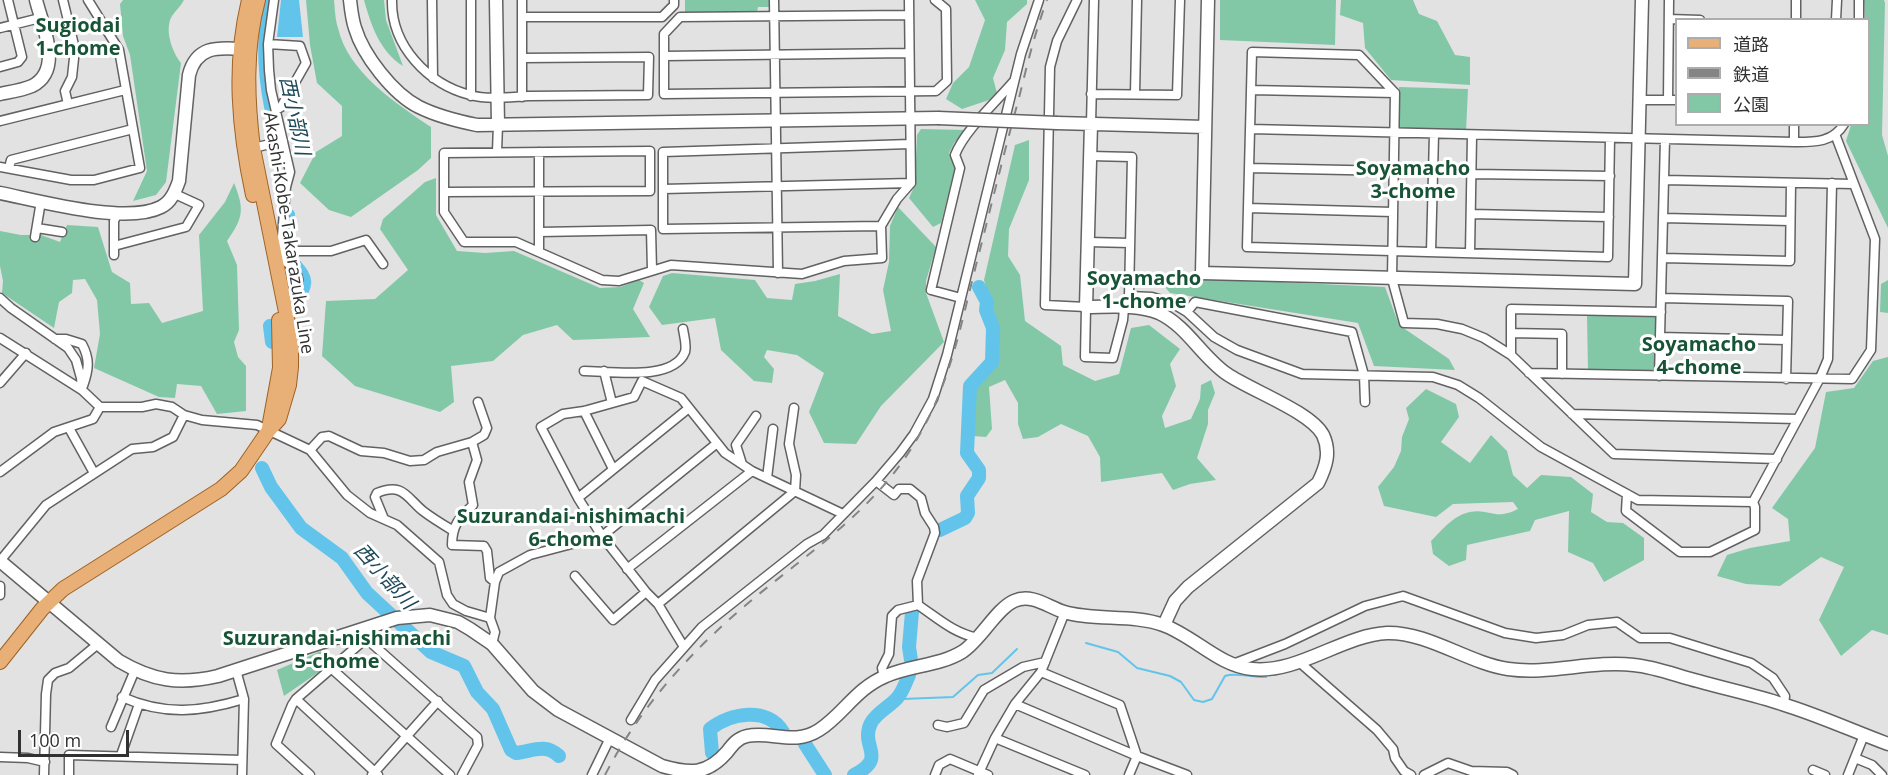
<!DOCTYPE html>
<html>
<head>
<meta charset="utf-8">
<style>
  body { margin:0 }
  #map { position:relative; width:1888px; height:775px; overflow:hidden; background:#e2e2e3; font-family:"Open Sans","Noto Sans JP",sans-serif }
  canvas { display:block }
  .legend { position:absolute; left:1675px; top:18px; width:195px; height:108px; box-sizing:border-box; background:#fff; border:2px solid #adadad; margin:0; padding:8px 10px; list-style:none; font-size:18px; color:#313132 }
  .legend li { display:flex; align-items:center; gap:12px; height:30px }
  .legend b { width:30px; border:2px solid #adadad }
  .scale { position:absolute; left:18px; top:730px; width:111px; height:27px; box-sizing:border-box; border:3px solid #313132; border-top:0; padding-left:8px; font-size:18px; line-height:21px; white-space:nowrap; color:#313132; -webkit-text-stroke:4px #fff; paint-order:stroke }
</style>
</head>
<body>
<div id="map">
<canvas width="1888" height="775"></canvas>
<ul class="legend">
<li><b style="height:8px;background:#e8b077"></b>道路</li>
<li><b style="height:8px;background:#858586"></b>鉄道</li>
<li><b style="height:16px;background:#82c8a7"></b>公園</li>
</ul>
<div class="scale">100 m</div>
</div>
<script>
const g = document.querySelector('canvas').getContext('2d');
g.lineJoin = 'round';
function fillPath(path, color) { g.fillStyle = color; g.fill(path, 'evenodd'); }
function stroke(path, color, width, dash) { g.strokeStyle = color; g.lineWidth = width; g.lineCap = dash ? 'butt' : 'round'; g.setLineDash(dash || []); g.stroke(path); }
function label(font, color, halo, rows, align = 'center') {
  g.font = font + ' "Open Sans","Noto Sans JP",sans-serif'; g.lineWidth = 6; g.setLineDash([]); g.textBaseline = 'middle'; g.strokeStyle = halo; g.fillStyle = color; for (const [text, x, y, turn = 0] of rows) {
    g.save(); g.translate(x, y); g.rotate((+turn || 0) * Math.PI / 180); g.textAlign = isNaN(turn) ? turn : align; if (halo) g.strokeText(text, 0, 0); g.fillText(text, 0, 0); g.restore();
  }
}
const green = new Path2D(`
  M123 0H184C181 6 176 10 172 16 164 29 172 52 181 63L166 182 156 195 133 201 147 171 130 55 123 36 120 4Z
  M306 0H334C335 9 335 19 338 28 348 72 395 103 431 127V158L418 170 351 217 329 210 300 183 316 152 342 136V106L317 83 310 45Z
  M364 0H384L386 20 403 66C380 52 371 25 364 0Z
  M685 0H769V7H758L757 12H685Z
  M975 0H1027V4L1007 22 1005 50 993 78 998 97 962 109 946 99 953 83 969 67 985 20Z
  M1220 0H1336L1335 45 1220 40Z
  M1341 0H1413L1419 14 1437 21 1455 55 1470 57V85L1391 80 1365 48 1363 23 1340 15Z
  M1864 0H1884L1885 3 1882 135 1888 156V228L1846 141 1851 125 1868 124V20L1865 19Z
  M1399 87 1468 89 1466 131 1402 130 1398 126Z
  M921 129 966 130 954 143 949 153 955 168 941 223 933 227 909 198 915 185 917 135Z
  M1029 140V180L1009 229 1008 256 1020 275 1025 321 1061 346 1063 365 1095 381 1119 374 1131 328 1149 325 1180 349 1170 364 1176 386 1162 416 1165 428 1191 419 1200 399 1201 385 1211 380 1215 393 1208 410V424L1197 458 1216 480 1190 484 1173 490 1162 473 1101 482 1100 457 1088 436 1061 424 1038 437 1023 439 1018 424V403L1005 380 989 387 992 429 986 437 973 436 975 388 997 363 998 327 984 280 1015 145Z
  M436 178V215L457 251 485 253 514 251 600 288 620 287 639 280 644 283 633 309 650 337 573 340 557 325 523 335 493 361 451 366 454 402 440 412 355 386 322 356 326 301 375 299 408 270 380 229 383 219 425 182Z
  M234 183C245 210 243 218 227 241L237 265 239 330 234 342 238 357 246 366V411L217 414 201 386 177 384 175 398 159 397 94 368 100 334 97 300 85 279 73 280 72 293 59 302 54 328 2 293 3 281 0 266V231L21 235H41L60 242 67 225 98 227 112 272 130 283 131 304 149 303 162 323 203 311 199 235 225 202Z
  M898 207 936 247 926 281V293L944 342 881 406 856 444 824 443 809 412 824 373 797 355 767 350 764 357 774 369 772 383 754 381 721 350 715 318 662 325 649 307 663 276 672 273 755 280 767 298 792 300 795 284 815 281 840 274 838 316 872 334 891 331 883 290 889 262 890 226Z
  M1172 277 1385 287 1399 325 1449 359 1455 370 1374 366 1358 323 1170 293 1165 287Z
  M1888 280V313L1880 312 1881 284Z
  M1591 313 1655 315 1658 319 1657 368 1652 372 1588 371 1587 316Z
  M1888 357V635L1872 630 1841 656 1819 620 1844 567 1821 557 1780 586 1746 584 1717 576 1727 555 1750 548 1790 541 1788 519 1772 508 1815 448 1826 392 1854 388 1873 361Z
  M1426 389 1456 404 1459 417 1441 442 1470 463 1491 435 1507 451 1513 475 1527 488 1541 475 1571 477 1593 494 1591 512 1607 522 1623 523 1644 538V560L1604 582 1593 563 1568 552 1569 511 1535 520 1530 531 1467 545 1466 560 1449 566 1433 554 1431 541C1442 530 1454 515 1470 512 1489 508 1495 521 1518 509L1513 502 1453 504 1436 517 1384 506 1378 487 1394 467 1401 451 1402 437 1409 419 1406 408Z
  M321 651 329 665 284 696 277 670Z`);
const water = new Path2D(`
  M281 0H299L303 37H277Z`);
const stream = new Path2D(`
  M1086 643 1118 652 1137 668 1170 676 1181 682 1194 700 1203 702 1212 699 1225 676C1235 672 1254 678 1266 677
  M893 702 903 699 953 697 978 675 992 673 1017 649`);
const river = new Path2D(`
  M271 0C261 43 265 83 275 125
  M288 215C287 225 284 239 286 249 290 271 321 275 292 303
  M270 326 272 342
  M262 468 271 487 301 528 342 558 367 593 431 652 464 666 477 692 493 709 511 750 516 753C533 751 545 743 559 756
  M940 530 965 518 968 513 967 496 979 478V470L967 453 970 386 992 362 993 328 986 310 987 302 979 287
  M911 660 909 647 912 612
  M805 744 825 775
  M712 753 710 729C730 713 768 706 783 732
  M854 775C889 757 859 747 871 723 877 712 891 706 898 697 903 691 906 682 909 675`);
const street = new Path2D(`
  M63 0 75 49 72 77 65 91 68 104
  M274 0 268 44 269 70 271 90 290 172 286 187 281 249 274 255
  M392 0C391 46 428 84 470 95 489 100 510 97 529 96 569 96 609 95 648 95L649 57 522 58
  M432 0 433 78
  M471 0V96
  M522 0V97
  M774 0 778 273
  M1077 0 1057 41 1050 67 1045 305 1086 307 1085 357 1113 358 1123 320 1124 308
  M908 15 680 17 664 34V94L936 91 947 81 946 9 935 0
  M522 17H662L674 5V0
  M1669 19 1700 20
  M1796 20V0
  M1836 20 1837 0
  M1859 20V0
  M0 28 40 18
  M268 44 300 46 306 63 281 107 276 110
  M664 56 909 53
  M0 67 18 62 22 57 8 0
  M1251 90 1395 93
  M1091 94 1177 95 1180 0
  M1135 94 1137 0
  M1639 100H1676
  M1668 100 1669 0
  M0 121 125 90
  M1091 124 1094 0
  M1250 129 1794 142C1813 142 1833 143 1844 124
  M1610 138 1608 257C1487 253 1367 250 1247 247L1252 52 1359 55 1395 93 1392 279 1404 323 1437 324 1462 329 1484 338 1511 355 1614 454 1777 459
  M1794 142V124
  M253 148 283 141
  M497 151 498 125
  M1090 156 1132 157 1129 296 1152 297 1172 303 1187 312 1214 337 1237 350 1302 374 1433 377 1458 385 1479 398 1541 447 1638 500 1753 502
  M0 167 71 180H94L140 168 119 50 88 0
  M9 168 11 160 133 129
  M1249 168 1394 171
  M1472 174 1610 176
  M1665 180 1853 184
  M663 189 911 183
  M444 192 650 191V151L444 153V212L464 242H516L602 280 619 281 671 265 802 274 844 261 882 258 881 226 897 199 911 183 909 0
  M1248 208 1393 212
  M1471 214 1609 217
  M1664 218 1790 221
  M881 226 663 229V152L910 144
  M37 228 62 232
  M539 232 651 230 652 270
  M35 237 41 201
  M1088 242 1130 243
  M114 246 186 227 199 205 175 194
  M539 252V152
  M1431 252 1434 134
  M1470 253 1472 136
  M114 255V221L117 215
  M274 255 292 251H331L366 240 383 264
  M274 255C295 263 312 288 283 298
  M1663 258 1790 261 1791 183
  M0 298 11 308 68 348 76 360 81 378 82 390
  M961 298 931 290 960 168 955 155C964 131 996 102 1013 82
  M1662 298 1788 301 1786 379
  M1187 312 1195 302 1352 332 1364 375 1365 402
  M1511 333 1562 334V374
  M1660 337 1787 340
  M0 338 82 390 100 407H142L156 404 172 407 184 415 202 420 257 425 310 450 347 495 370 513 397 525 439 562 447 595 453 604 466 611 490 618 495 632 492 644
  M55 339H66L82 344C90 359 89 369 83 386
  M1511 355V309L1661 312
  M584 371C610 371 673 382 685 352 687 345 684 336 683 329
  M604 371 612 403
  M1529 373 1852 379 1871 350 1875 239 1835 134
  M1659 376 1665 139
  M0 383 26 353
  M478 402 487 428 484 435 472 442 477 460 469 482 473 505C459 518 452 525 452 545L484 546 487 551 490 578 495 582
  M584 411 613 469
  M1572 414 1798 419
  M69 428 94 473
  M310 450 322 437 329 436 361 451 384 453 410 461 424 460 437 452 472 442
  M742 464 736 445 756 416
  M0 472 54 432 93 419 100 407
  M767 478 773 429
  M876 481 894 495 899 489H910L921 498 925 513 934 527 935 533 917 581 918 605
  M1627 494 1626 511 1680 552H1710L1755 530V507L1753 502 1820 378 1828 359 1832 183
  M578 498 689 408
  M384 519 375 497 377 493C403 482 407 498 423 511 432 518 442 524 452 530
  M0 561 46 505 132 449 153 447 173 437 184 415
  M627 569 752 471
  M575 576 613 620 646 592
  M0 586V595
  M658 604 795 491 796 475 789 444 794 408
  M490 618 495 582 499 572 530 555 602 536 716 444
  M684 647 658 604 646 592 602 536 578 498 541 427 563 414 584 411 634 397 642 381 681 398 725 453 752 471 843 514
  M1298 661 1377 730 1393 749 1395 758 1404 771 1411 775
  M1233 664 1285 644 1365 606 1403 596 1505 633 1536 638 1563 635 1588 625 1617 622 1640 638H1670L1751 663 1773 678 1785 696 1784 704
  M332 669 450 775
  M236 670 244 699 242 775
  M1041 672 1120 705 1137 756 1129 775
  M884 677 882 668 889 654 892 616 898 610 918 605C939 619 952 632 977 638
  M122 697C165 716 201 712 244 699
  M296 699 378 775
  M1015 704 1137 756 1187 775
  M631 720 655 680 702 627 807 544 823 535 876 481 900 453 914 434 933 399 947 355 1021 54 1039 0
  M938 725 947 727 964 723 984 690 1023 667 1045 662
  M111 727 135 670
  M995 738 1085 775
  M121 755 139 704
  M0 757 28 758 45 762
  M1855 758 1872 765 1882 775
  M1813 770 1825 775
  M44 775 46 694 48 680 55 673 69 668 98 644
  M69 775V755L242 760
  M310 775 276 744 292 705 296 699 362 642 369 641 477 737 478 745 462 775
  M372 775 438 701
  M592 775 610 738
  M935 775 939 765 950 759 988 775
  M978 775 995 738 1015 704 1041 672 1065 612
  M1424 775 1448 763 1471 771 1507 772 1513 775
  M1848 775 1864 735`);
const secondary = new Path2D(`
  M350 0C351 9 352 19 355 28 363 55 393 94 419 107 437 116 457 121 477 125L938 118
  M496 0 498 125
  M1208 0 1202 273 1635 284 1642 0
  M0 94C10 92 23 90 32 86 64 70 42 25 36 0
  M1057 123 1205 127
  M1091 124 1086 307C1109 307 1137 304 1159 313 1187 326 1202 357 1227 374 1250 390 1311 412 1323 435 1331 452 1326 467 1318 483L1188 587 1175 601 1164 625
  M0 193C40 201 126 225 161 207 171 202 175 192 179 181L189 75C196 47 216 47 241 49
  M0 561 119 661C153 681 179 685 218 676L397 618 430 615 458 622 470 629 492 644 533 691 558 710 662 766C690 774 707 775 727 752 733 744 738 738 747 736 772 731 794 746 819 730 844 714 855 689 886 676 910 665 939 666 962 652 980 641 996 609 1014 601 1032 593 1048 607 1064 612 1093 621 1134 614 1163 625 1194 636 1219 666 1252 669 1298 674 1343 635 1387 633 1428 632 1468 663 1508 669 1550 675 1592 660 1634 665 1655 667 1678 676 1698 681 1726 689 1755 695 1782 704 1818 715 1853 731 1888 744`);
const primary = new Path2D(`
  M249 0C233 65 239 130 253 195
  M269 428 280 368 279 320
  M0 662 42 609 63 589 221 489 241 471 269 430 279 419 289 385 291 367V345L287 317 253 148C247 99 245 48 258 0`);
const rail = new Path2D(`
  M605 775C641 705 693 649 753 599 806 555 865 516 905 458 946 398 957 342 974 273 989 215 1003 156 1019 98 1027 65 1035 32 1047 0`);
const secondaryBridge = new Path2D(`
  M938 118 1057 123`);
const streetNames = [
  ["Akashi-Kobe-Takarazuka Line",288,233,81]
];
const neighbourhoodNames = [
  ["Sugiodai",78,26],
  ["1-chome",78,49],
  ["Soyamacho",1413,169],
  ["3-chome",1413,192],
  ["Soyamacho",1144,279],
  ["1-chome",1144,302],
  ["Soyamacho",1699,345],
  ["4-chome",1699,368],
  ["Suzurandai-nishimachi",571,517],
  ["6-chome",571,540],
  ["Suzurandai-nishimachi",337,639],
  ["5-chome",337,662]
];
const waterNames = [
  ["西小部川",294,116,78],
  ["西小部川",384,577,48]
];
fillPath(green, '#82c8a7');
fillPath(water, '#62c4ea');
stroke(stream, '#62c4ea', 2);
stroke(river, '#62c4ea', 14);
stroke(street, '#626263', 11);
stroke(secondary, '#626263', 15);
stroke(primary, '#9e6224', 16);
stroke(street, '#fff', 8);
stroke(secondary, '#fff', 12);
stroke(primary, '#e8b077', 14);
stroke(rail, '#858586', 2, [10, 10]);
stroke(secondaryBridge, '#626263', 15, []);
stroke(secondaryBridge, '#fff', 12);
label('18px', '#313132', '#fff', streetNames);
label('bold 20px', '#175436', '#fff', neighbourhoodNames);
label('italic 20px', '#1d4858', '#fff', waterNames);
</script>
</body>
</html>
